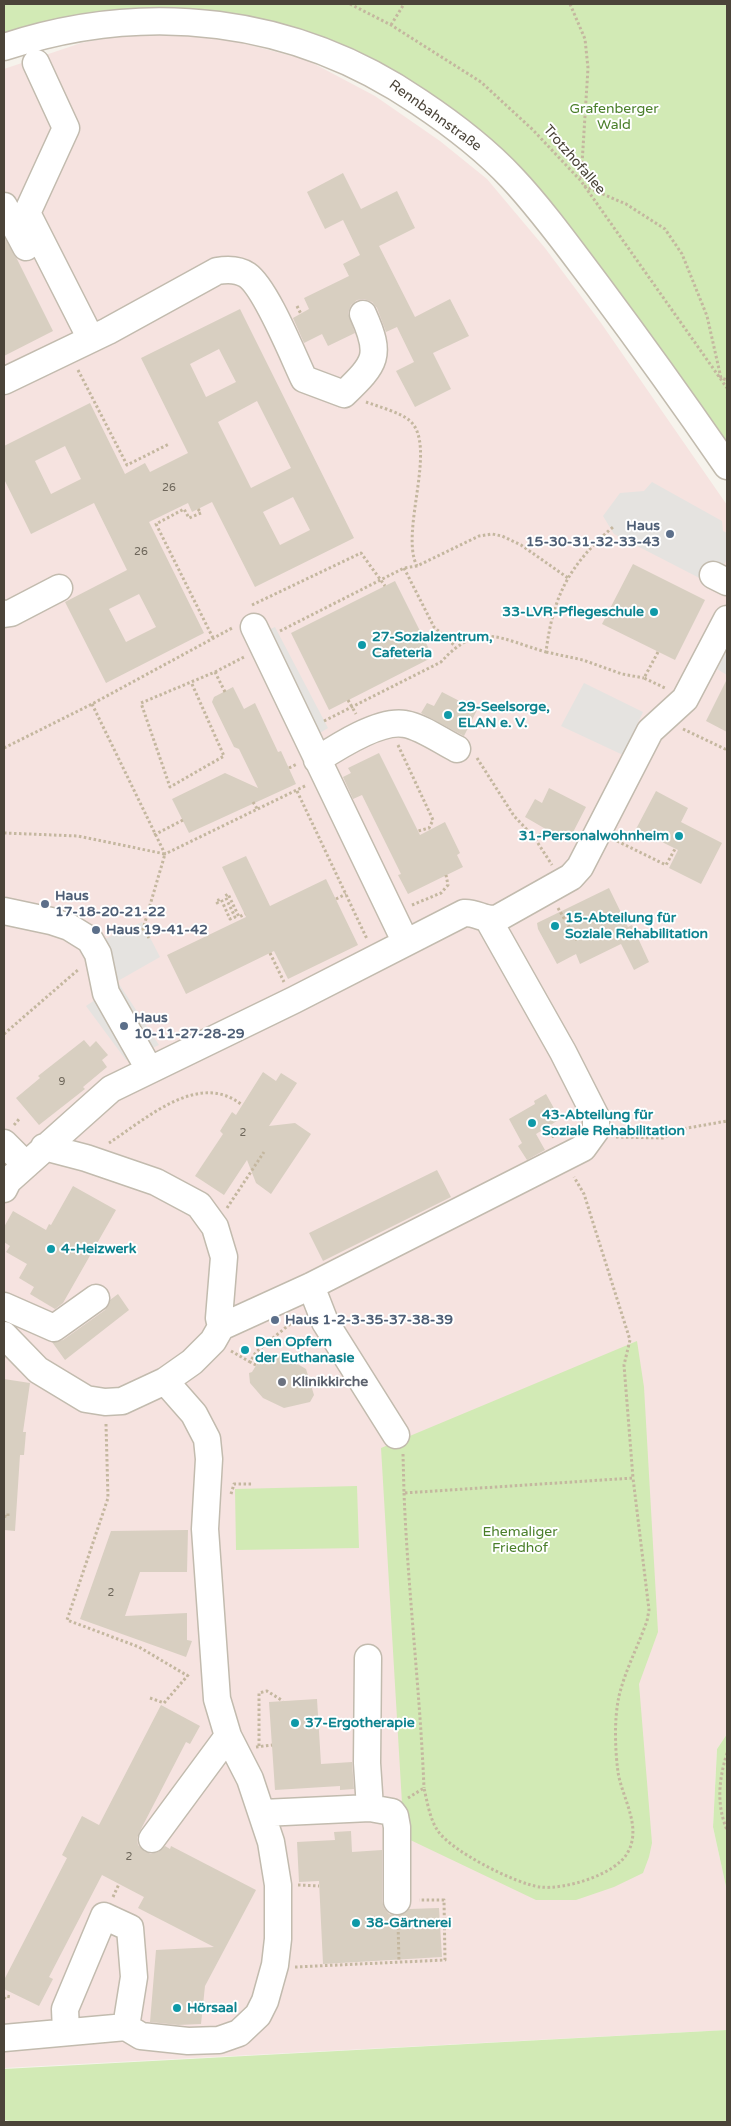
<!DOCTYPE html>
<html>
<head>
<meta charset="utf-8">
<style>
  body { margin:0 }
  #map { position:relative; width:731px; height:2126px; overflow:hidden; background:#f6f3ec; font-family:"Varela Round",sans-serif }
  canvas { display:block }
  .frame { position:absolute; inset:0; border:5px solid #4b4439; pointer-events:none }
</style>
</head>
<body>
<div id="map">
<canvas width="731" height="2126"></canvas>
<div class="frame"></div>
</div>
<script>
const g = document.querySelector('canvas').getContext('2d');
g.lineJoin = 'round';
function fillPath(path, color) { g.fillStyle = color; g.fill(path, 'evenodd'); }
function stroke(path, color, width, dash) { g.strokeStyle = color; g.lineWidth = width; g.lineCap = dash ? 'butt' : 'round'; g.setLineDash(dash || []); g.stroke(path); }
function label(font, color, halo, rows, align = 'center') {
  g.font = font + ' "Varela Round",sans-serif'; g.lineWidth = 4; g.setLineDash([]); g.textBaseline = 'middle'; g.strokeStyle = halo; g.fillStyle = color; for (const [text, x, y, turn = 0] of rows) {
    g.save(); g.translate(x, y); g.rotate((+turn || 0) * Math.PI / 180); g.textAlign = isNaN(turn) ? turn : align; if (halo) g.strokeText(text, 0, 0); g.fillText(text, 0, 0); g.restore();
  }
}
const medical = new Path2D(`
  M143 33 216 36 307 60 375 96 440 141 487 179 545 248 601 323 727 505V1734L717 1749 713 1827 727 1891V2030L4 2068V69L81 43 111 37Z`);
const green = new Path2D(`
  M4 4H727V456L515 174 268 24 210 11 164 8 122 12 4 42Z
  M637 1341 644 1387 658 1632 639 1684 652 1843 649 1857 643 1873 614 1887 576 1900H536L404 1837 381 1448Z
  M357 1486 359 1548 236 1550 235 1489Z
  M727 1734V1891L713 1827 717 1749Z
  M727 2030V2122H16L4 2120V2069Z`);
const parking = new Path2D(`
  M652 482 722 521 723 531 727 533V559L713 585 614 534 603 516 620 493 644 491Z
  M275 627 328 728 297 747 245 640Z
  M727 650V675L717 669Z
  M584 683 643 712 623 755 561 726Z
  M142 922 160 957 109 986 96 943Z
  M119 984 159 1045 126 1060 86 1006Z`);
const building = new Path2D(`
  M343 173 361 209 397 191 415 228 379 246 415 317 450 299 469 336 433 353 451 389 415 407 396 371 414 362 397 327 386 332 377 308 372 302 364 299 357 300 351 305 348 313 355 333 328 346 322 334 304 343 293 318 309 309 304 298 349 276 343 264 360 255 343 220 325 229 307 192Z
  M4 237 17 259 53 331 4 356Z
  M240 309 354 538 255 587 212 502 192 512 188 503 149 522 204 633 106 683 65 602 127 570 94 503 31 534 4 479V446L90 403 125 474 145 463 150 472 188 453 141 358ZM219 349 236 382 206 397 190 364ZM257 401 291 468 251 488 218 422ZM65 446 81 479 51 494 35 461ZM293 497 310 530 280 545 263 512ZM139 594 156 627 126 642 109 609Z
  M633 564 705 600 675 660 602 624Z
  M395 581 433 657 329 710 291 633Z
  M727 679V732L706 721Z
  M233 687 244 709 255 703 278 752 281 751 296 784 189 833 172 799 225 773 258 788 239 749 234 747 212 702 214 697Z
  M442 692 477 710 464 736 421 713 427 703 434 706Z
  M379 753 420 835 445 822 460 853 457 855 463 867 408 894 398 875 401 874 362 795 353 799 343 777 351 773 348 768Z
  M549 788 586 807 568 842 525 817 535 799 542 803Z
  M656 791 688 808 681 822 722 843 701 884 669 868 678 850 636 829Z
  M246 856 270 906 326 879 358 945 288 979 274 951 186 994 167 955 246 917 222 867Z
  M609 888 628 927 632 925 649 962 634 970 621 944 580 964 576 954 557 964 538 929 537 923Z
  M84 1040 90 1047 96 1041 108 1055 102 1060 107 1067 83 1087 85 1089 39 1125 16 1098 40 1078 38 1076Z
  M263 1072 276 1081 281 1073 297 1083 269 1126 295 1123 311 1134 271 1194 256 1183 247 1160 224 1195 195 1176 223 1134 220 1131 232 1112 236 1115Z
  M546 1094 560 1119 536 1134 545 1150 527 1160 518 1146 522 1143 509 1119 535 1104 534 1101Z
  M437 1170 451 1197 323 1261 309 1233Z
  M73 1186 116 1210 63 1303 55 1309 30 1294 34 1287 19 1278 27 1264 6 1252 10 1246 4 1242V1227L13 1211 46 1230 49 1224 51 1225Z
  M118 1294 129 1310 65 1360 52 1342 63 1340 105 1310 110 1300Z
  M268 1355 284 1356 306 1369 314 1395 310 1402 284 1408 263 1398 250 1383 249 1373 252 1372 262 1356Z
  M4 1379 30 1383 23 1432H26L24 1455H20L15 1531 4 1530Z
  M188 1530 187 1572H140L125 1616 187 1613V1640L192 1641 186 1657 80 1619 111 1531Z
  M317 1699 321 1764 352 1762 354 1789 340 1790V1786L275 1790 269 1702Z
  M161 1705 200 1726 190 1744 186 1742 140 1831 137 1838 138 1845 144 1851 151 1854 158 1852 165 1846 170 1849 171 1846 256 1890 205 1986 201 2024 178 2025 150 2022 156 1950 214 1947 138 1908 144 1897 102 1875 49 1977 53 1979 39 2006 4 1989V1980L67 1858 62 1855 82 1816 99 1825Z
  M351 1831 352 1852 382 1850V1901L384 1908 389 1914 397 1916 409 1909 439 1908 442 1957 323 1964 319 1881 299 1882 297 1842 335 1840 334 1832Z`);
const path = new Path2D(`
  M350 4 391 25 481 82 533 130 581 181 727 388
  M570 4 585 39 588 68 581 180
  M391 25 404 4
  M584 186 626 204 665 229 682 254 707 316 721 378 727 380
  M297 306 301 314
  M78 370 127 465 169 444
  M366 402C377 406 401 413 409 420 439 444 399 532 417 566
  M198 509 201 513 189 518 184 509 156 524 213 638
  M404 568 434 627 455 646
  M252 605 361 553 385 586
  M280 631 404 568 417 566 479 536 492 534 502 536 521 545 568 578
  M546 652 583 660 622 674 644 678
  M658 652 644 678 665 688
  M215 672 244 657
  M192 684 224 756 170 787 141 703 215 672 225 692
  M348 700 356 714
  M92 704 165 854 307 785
  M324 721 441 662C479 620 500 639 546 652 553 596 569 565 613 527
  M683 729 725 749 727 748
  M398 745 433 820 429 828 418 831
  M4 748 92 704 234 627
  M477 758 514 816 534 837 552 865
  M289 768 297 764
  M297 791 367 939
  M253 802 258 810
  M4 833 78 836 165 854 143 929 149 938
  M154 835 183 820
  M534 837 545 833 553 837 555 835
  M617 841 666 865 675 849
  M336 899 346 894
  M218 904 216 901 221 899 230 919 235 917 225 896 228 894 239 917 245 914
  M412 905 441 893 448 885 446 875
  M558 908 578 942
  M270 953 284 982
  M4 1034 79 969
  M14 1125 20 1118
  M547 1127 554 1138
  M616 1137 663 1138 682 1129 727 1121
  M109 1143C146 1119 199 1070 242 1105
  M227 1208 264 1152
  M231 1351 250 1362
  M256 1365 250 1362 256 1352 290 1324 288 1319
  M106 1424 108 1498 67 1620 139 1647 188 1676
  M403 1454 404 1493 633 1478 624 1365 630 1340 584 1194 574 1177
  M404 1493C408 1592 420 1690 424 1788
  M231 1494 234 1484H253
  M4 1516 8 1517V1513
  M150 1698 164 1703 189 1674
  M259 1746V1693L267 1691 283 1701
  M256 1747 272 1745
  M727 1753C719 1779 716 1804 727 1830
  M408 1798 424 1788C427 1801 430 1820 438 1831 451 1851 516 1884 540 1887 564 1890 616 1875 628 1852 642 1826 622 1798 618 1772 615 1749 614 1719 619 1696 625 1671 638 1646 647 1621L649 1610 633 1478
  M298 1885 319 1886
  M113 1897 119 1884
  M398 1922 399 1962
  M295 1967 445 1960 444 1900H419
  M4 1999 6 1996 11 1997`);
const minor = new Path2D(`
  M4 47C147 0 294 17 419 102 452 124 484 148 512 178 543 211 570 249 598 286 642 345 685 405 727 466
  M36 63 66 128 27 213 91 339
  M4 206 26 247
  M4 381 108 331 217 271C228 269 238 269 247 275 266 288 293 356 304 379L344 394C376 363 382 356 363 314
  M713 575 727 582
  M4 614 11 613 59 588
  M254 627 405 941
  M317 760C337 747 380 719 405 724 422 727 441 741 457 749
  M4 911 51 921 69 927 90 940 98 954 106 993 149 1069
  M4 1143 26 1165
  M44 1147 86 1158 156 1182 199 1205 215 1227 224 1257 219 1318 221 1327
  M4 1189 8 1181 111 1089 294 1000 464 913C477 912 486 922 498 918L571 877 580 867 650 731 685 699 727 619
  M311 1286 325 1322 396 1435
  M4 1306 54 1328 96 1298
  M4 1335 38 1370 86 1399 105 1402 122 1401 165 1381 192 1362 213 1341 221 1327 311 1286 583 1148 596 1130V1117L563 1052 488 919
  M368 1658 367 1763 370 1808
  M263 1813 370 1808 392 1812 395 1816 397 1827V1901
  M152 1839 228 1736
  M66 2032 65 2009 104 1916 130 1928 134 1977 126 2027
  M4 2038 126 2027 141 2036 188 2041 219 2040 239 2033 258 2015 265 2001 275 1965 278 1939V1885L271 1842 250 1779 228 1736 217 1699 205 1529 209 1459 207 1439 194 1414 165 1381`);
const markers = [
  [670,534,5,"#5c6f8a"],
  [654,612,5,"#0f9aa8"],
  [362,645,5,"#0f9aa8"],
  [448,715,5,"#0f9aa8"],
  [679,836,5,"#0f9aa8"],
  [45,904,5,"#5c6f8a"],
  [555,926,5,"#0f9aa8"],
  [96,930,5,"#5c6f8a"],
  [124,1026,5,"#5c6f8a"],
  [532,1123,5,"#0f9aa8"],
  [51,1249,5,"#0f9aa8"],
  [275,1320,5,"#5c6f8a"],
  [245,1350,5,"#0f9aa8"],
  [282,1382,5,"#6b7280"],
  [295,1723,5,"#0f9aa8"],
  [356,1923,5,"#0f9aa8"],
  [177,2008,5,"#0f9aa8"]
];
const numberNames = [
  ["26",169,488],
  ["26",141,552],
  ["9",62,1082],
  ["2",243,1133],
  ["2",111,1593],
  ["2",129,1857]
];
const parkNames = [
  ["Grafenberger",614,109],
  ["Wald",614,125],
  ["Ehemaliger",520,1532],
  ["Friedhof",520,1548]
];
const streetNames = [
  ["Rennbahnstraße",435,116,36],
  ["Trotzhofallee",574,160,49]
];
const serviceNames = [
  ["Haus",660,526,"right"],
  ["15-30-31-32-33-43",660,542,"right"],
  ["Haus",55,896],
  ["17-18-20-21-22",55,912],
  ["Haus 19-41-42",106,930],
  ["Haus",134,1018],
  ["10-11-27-28-29",134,1034],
  ["Haus 1-2-3-35-37-38-39",285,1320]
];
const cultureNames = [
  ["33-LVR-Pflegeschule",644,612,"right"],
  ["27-Sozialzentrum,",372,637],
  ["Cafeteria",372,653],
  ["29-Seelsorge,",458,707],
  ["ELAN e. V.",458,723],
  ["31-Personalwohnheim",669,836,"right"],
  ["15-Abteilung für",565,918],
  ["Soziale Rehabilitation",565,934],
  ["43-Abteilung für",542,1115],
  ["Soziale Rehabilitation",542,1131],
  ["4-Heizwerk",61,1249],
  ["Den Opfern",255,1342],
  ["der Euthanasie",255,1358],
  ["37-Ergotherapie",305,1723],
  ["38-Gärtnerei",366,1923],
  ["Hörsaal",187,2008]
];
const worshipNames = [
  ["Klinikkirche",292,1382]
];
fillPath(medical, '#f6e3e0');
fillPath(green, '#d2eab5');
fillPath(parking, '#e5e3e0');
fillPath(building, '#d8cfc1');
stroke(minor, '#c2bbae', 29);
stroke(path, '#c4b79f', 3, [2.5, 2.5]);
stroke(minor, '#fff', 26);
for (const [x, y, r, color] of markers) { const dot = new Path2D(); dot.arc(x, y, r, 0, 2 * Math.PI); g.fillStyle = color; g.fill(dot); stroke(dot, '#fff', 2); }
label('11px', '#6e675b', null, numberNames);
label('14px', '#4a7f2a', '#fff', parkNames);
label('14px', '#4b4439', '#fff', streetNames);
label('bold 14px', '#4e5e75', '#fff', serviceNames, 'left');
label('bold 14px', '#0d838f', '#fff', cultureNames, 'left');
label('bold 14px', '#5b616d', '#fff', worshipNames, 'left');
</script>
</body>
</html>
